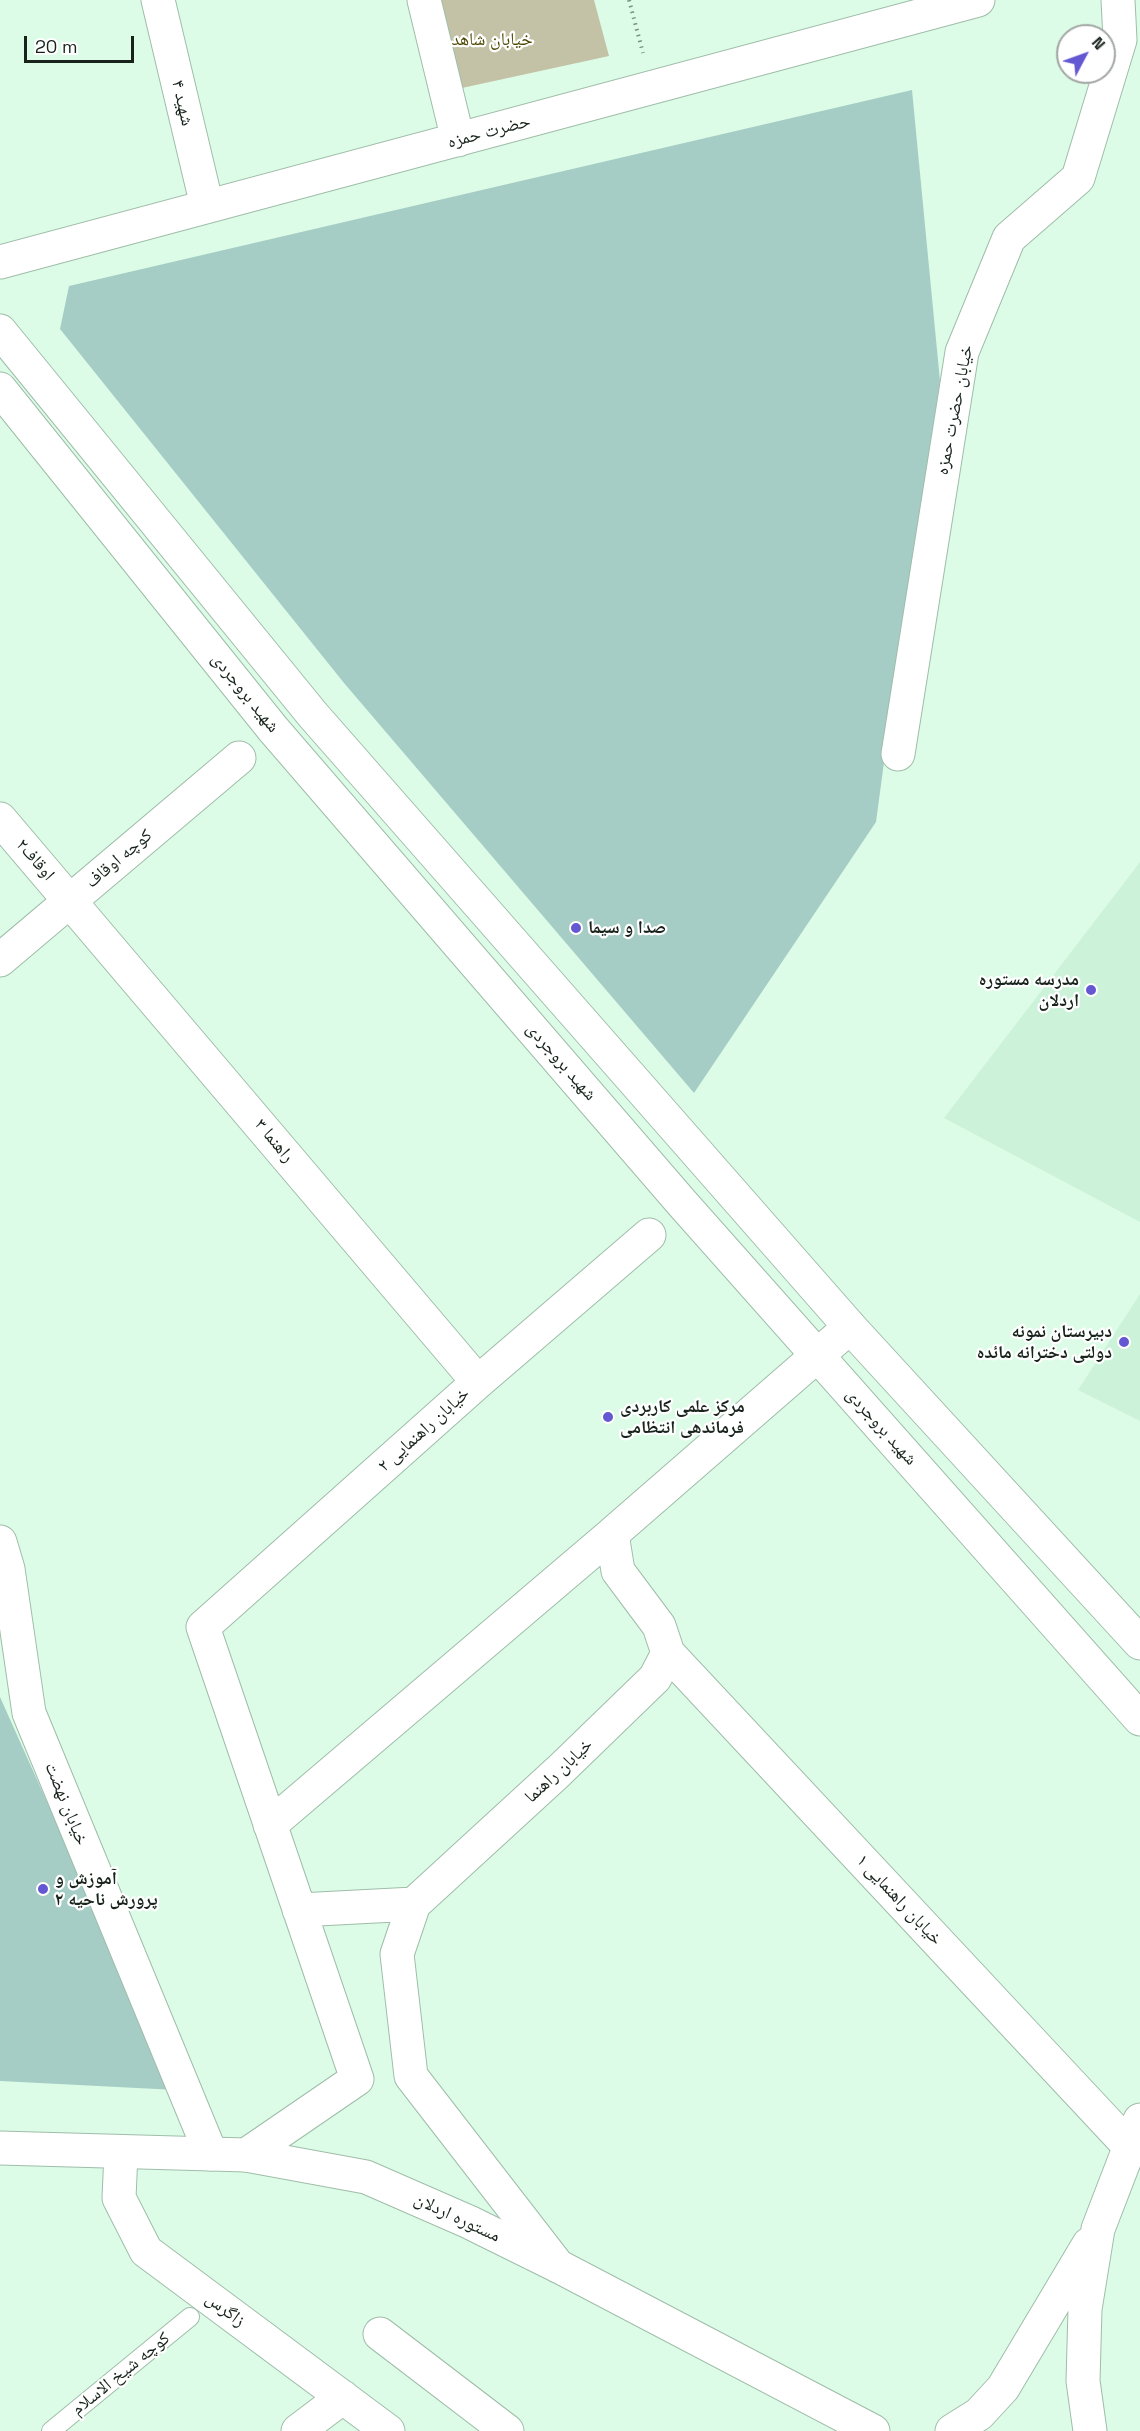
<!DOCTYPE html>
<html>
<head>
<meta charset="utf-8">
<style>
  body { margin:0 }
  #map { position:relative; width:1140px; height:2431px; overflow:hidden; background:#ddfce7; font-family:"Space Grotesk",sans-serif }
  canvas { display:block }
  .north { position:absolute; left:1056px; top:24px; width:60px; height:60px; box-sizing:border-box; background:#fff; border:2px solid #a2a7a4; border-radius:50%; rotate:49deg; font-size:16px; font-weight:700; line-height:24px; text-align:center; color:#17231b }
  .north::after { content:''; display:block; margin:auto; width:21px; height:27px; background:#6358d1; clip-path:polygon(50% 0,100% 100%,50% 72%,0 100%) }
  .scale { position:absolute; left:24px; top:36px; width:110px; height:27px; box-sizing:border-box; border:3px solid #17231b; border-top:0; padding-left:8px; font-size:18px; line-height:21px; white-space:nowrap; color:#17231b; -webkit-text-stroke:4px #fff; paint-order:stroke }
</style>
</head>
<body>
<div id="map">
<canvas width="1140" height="2431"></canvas>
<div class="north">N</div>
<div class="scale">20 m</div>
</div>
<script>
const g = document.querySelector('canvas').getContext('2d');
g.lineJoin = 'round';
function fillPath(path, color) { g.fillStyle = color; g.fill(path, 'evenodd'); }
function stroke(path, color, width, dash) { g.strokeStyle = color; g.lineWidth = width; g.lineCap = dash ? 'butt' : 'round'; g.setLineDash(dash || []); g.stroke(path); }
function label(font, color, halo, rows, align = 'center') {
  g.font = font + ' "Space Grotesk","Noto Naskh Arabic",sans-serif'; g.lineWidth = 4.5; g.setLineDash([]); g.textBaseline = 'middle'; g.strokeStyle = halo; g.fillStyle = color; for (const [text, x, y, turn = 0] of rows) {
    g.save(); g.translate(x, y); g.rotate((+turn || 0) * Math.PI / 180); g.textAlign = isNaN(turn) ? turn : align; if (halo) g.strokeText(text, 0, 0); g.fillText(text, 0, 0); g.restore();
  }
}
const built = new Path2D(`
  M1140 862V1222L944 1118Z
  M1140 1294V1421L1078 1390Z`);
const green = new Path2D(`
  M441 0H594L609 56 462 88Z`);
const building = new Path2D(`
  M912 90 940 381 889 725 876 822 694 1093 344 683 60 329 69 286Z
  M0 1697 176 2090 0 2081Z`);
const path = new Path2D(`
  M629 0 643 53`);
const lane = new Path2D(`
  M51 2431 190 2317`);
const street = new Path2D(`
  M158 0 207 206
  M424 0 458 140
  M0 262 978 0
  M898 754 962 352 1009 238 1078 178 1120 40 1118 0
  M0 819 478 1382
  M0 960 239 758
  M0 1542 8 1569 29 1713 211 2154
  M668 1653 1129 2146
  M270 1825 612 1534
  M299 1910 414 1904
  M121 2153 119 2198 146 2251 388 2431
  M246 2155 357 2079 203 1627 478 1382 649 1235
  M558 2266 411 2076 397 1954 414 1904 559 1771 655 1678 668 1653 659 1626 618 1571 612 1534 850 1327
  M380 2334 507 2431
  M298 2431 343 2397`);
const secondary = new Path2D(`
  M0 331 313 715 850 1327 1140 1643
  M0 389 273 729 682 1203 1140 1719
  M0 2148 246 2155 366 2177 469 2222 558 2266 873 2431
  M952 2431 979 2414 1003 2388 1089 2244
  M1090 2431 1083 2381 1085 2309 1098 2229 1140 2120`);
const markers = [
  [576,928,6,"#6358d1"],
  [1091,990,6,"#6358d1"],
  [1124,1342,6,"#6358d1"],
  [608,1417,6,"#6358d1"],
  [43,1889,6,"#6358d1"]
];
const parkNames = [
  ["خیابان شاهد",492,40]
];
const streetNames = [
  ["شهید ۴",182,103,77],
  ["حضرت حمزه",489,132,-15],
  ["خیابان حضرت حمزه",955,410,-79],
  ["شهید بروجردی",245,693,51],
  ["کوچه اوقاف",119,859,-40],
  ["اوقاف۲",35,860,49],
  ["شهید بروجردی",561,1062,49],
  ["راهنما ۳",274,1141,50],
  ["شهید بروجردی",881,1427,48],
  ["خیابان راهنمایی ۲",424,1430,-42],
  ["خیابان راهنما",559,1771,-43],
  ["خیابان نهضت",66,1804,68],
  ["خیابان راهنمایی ۱",899,1900,47],
  ["مستوره اردلان",457,2218,25],
  ["زاگرس",225,2310,37],
  ["کوچه شیخ الاسلام",121,2374,-39]
];
const poiNames = [
  ["صدا و سیما",588,928],
  ["مدرسه مستوره",1079,980,"right"],
  ["اردلان",1079,1001,"right"],
  ["دبیرستان نمونه",1112,1332,"right"],
  ["دولتی دخترانه مائده",1112,1353,"right"],
  ["مرکز علمی کاربردی",620,1407],
  ["فرماندهی انتظامی",620,1428],
  ["آموزش و",55,1879],
  ["پرورش ناحیه ۲",55,1900]
];
fillPath(built, '#ccf2d9');
fillPath(green, '#c3c2a6');
fillPath(building, '#a6cdc5');
stroke(lane, '#9fbda9', 20);
stroke(street, '#9fbda9', 35);
stroke(secondary, '#9fbda9', 35);
stroke(path, '#7c9283', 4, [1.5, 4.5]);
stroke(lane, '#fff', 18);
stroke(street, '#fff', 33);
stroke(secondary, '#fff', 33);
for (const [x, y, r, color] of markers) { const dot = new Path2D(); dot.arc(x, y, r, 0, 2 * Math.PI); g.fillStyle = color; g.fill(dot); stroke(dot, '#fff', 2); }
label('18px', '#4c4700', '#fff', parkNames);
label('18px', '#17231b', '#fff', streetNames);
label('bold 18px', '#17231b', '#fff', poiNames, 'left');
</script>
</body>
</html>
